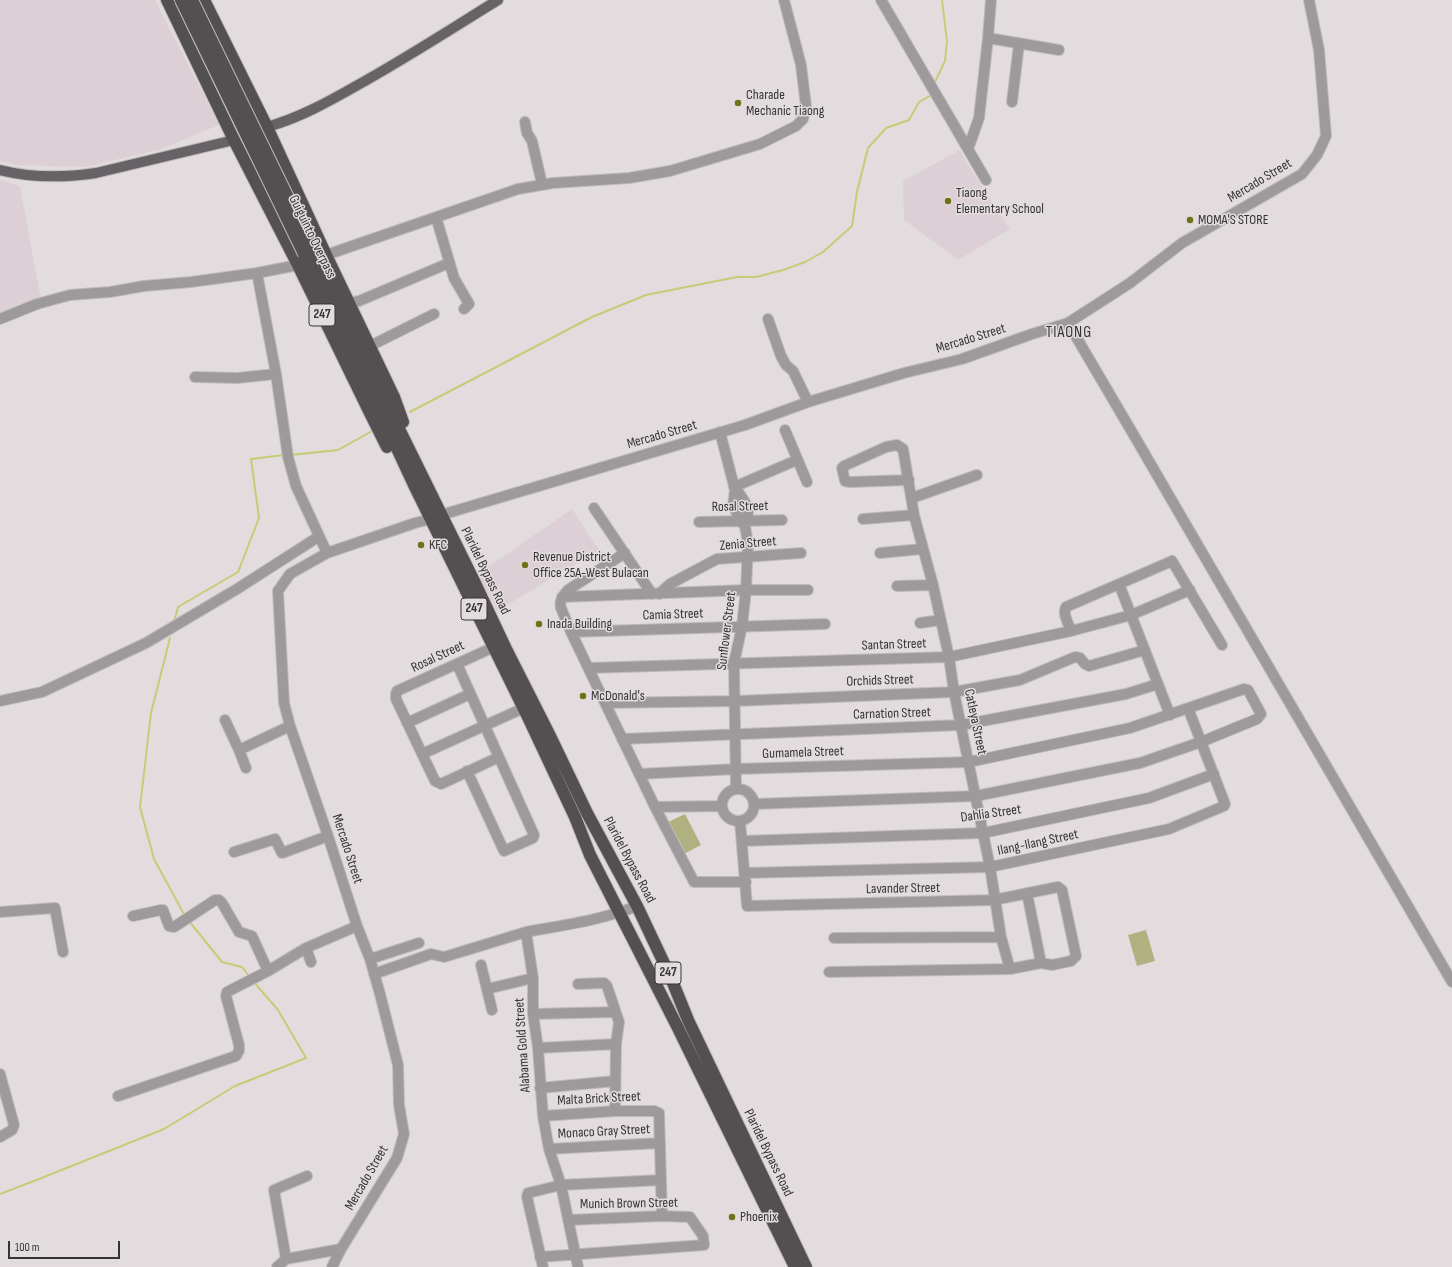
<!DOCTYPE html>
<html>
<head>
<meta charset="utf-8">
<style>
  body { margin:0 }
  #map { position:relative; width:1452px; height:1267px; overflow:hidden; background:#e2dcdf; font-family:"Sofia Sans Condensed",sans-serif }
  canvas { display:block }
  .scale { position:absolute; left:8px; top:1241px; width:112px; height:18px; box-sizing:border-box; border:2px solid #363334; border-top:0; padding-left:5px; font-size:12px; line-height:14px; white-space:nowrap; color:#363334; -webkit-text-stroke:3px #e2dcdf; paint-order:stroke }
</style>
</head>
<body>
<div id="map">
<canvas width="1452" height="1267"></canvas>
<div class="scale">100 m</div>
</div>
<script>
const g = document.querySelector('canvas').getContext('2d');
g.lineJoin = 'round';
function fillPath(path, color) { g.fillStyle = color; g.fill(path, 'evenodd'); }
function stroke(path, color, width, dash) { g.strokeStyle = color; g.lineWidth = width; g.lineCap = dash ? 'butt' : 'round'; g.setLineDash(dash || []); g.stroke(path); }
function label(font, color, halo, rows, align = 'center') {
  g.font = font + ' "Sofia Sans Condensed",sans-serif'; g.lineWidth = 3; g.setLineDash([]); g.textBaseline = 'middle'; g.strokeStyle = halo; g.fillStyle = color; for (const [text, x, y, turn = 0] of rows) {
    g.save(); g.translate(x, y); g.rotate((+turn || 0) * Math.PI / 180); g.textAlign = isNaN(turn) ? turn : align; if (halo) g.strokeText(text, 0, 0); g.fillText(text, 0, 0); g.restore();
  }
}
const built = new Path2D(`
  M0 0H155L219 125 161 149 86 167 15 165 0 161Z
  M960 150 968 165 1010 229 958 260 904 220 903 181Z
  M0 180 20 186 41 300 0 315Z
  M572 509 599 550 497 611 478 574Z`);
const green = new Path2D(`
  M685 814 701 845 684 854 668 822Z
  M1146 930 1155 961 1137 966 1128 935Z`);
const stream = new Path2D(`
  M934 84 945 61 947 41 942 0
  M410 412 592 317 646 295 737 277H756L783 270 805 262 823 252 852 226 857 192 868 148 886 128 909 120 919 102 933 94
  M290 455 338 450 374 430
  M174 622 178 607 238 572 259 518 251 459 284 455
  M170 638 151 713 140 807 154 859 185 916
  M189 921 222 962 242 967 249 976
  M0 1194 39 1179 164 1129 235 1086 306 1058 278 1010 253 981`);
const minor = new Path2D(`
  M881 0 986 180
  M988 38 1059 50
  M1012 102 1019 44
  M525 122 527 133 532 141 542 184
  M968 149 979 118 988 38 991 0
  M436 217 454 278 469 304 464 309
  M326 255 518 189 553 183 629 178 670 171 760 144 796 126 803 119 806 106 801 65 784 0
  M257 273 276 374 288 457 296 486 327 553
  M349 303 359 301 449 263
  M0 319 37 304 70 295 110 292 144 286 191 282 257 273 298 265
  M768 319 781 356 786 365 793 371 808 402
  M1068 323 1132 432 1452 982
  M370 346 434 314
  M195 377 237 378 276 374
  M785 430 807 482
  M720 432 735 490 733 505 740 521 745 526
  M909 480 850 482 845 481 842 468 844 466 886 447 897 445 903 449 914 515 933 585 949 657 954 692 990 867 1001 937 1010 969
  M734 487 797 460
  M735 490 739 493 745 502 748 512 747 521 745 526 748 544 746 590 742 626 734 663 736 789
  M912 498 977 475
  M594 508 652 594
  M441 515 745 425 808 402 904 373 962 359 1032 334 1068 323 1130 283 1182 243 1302 174 1317 155 1326 136 1324 111 1319 50 1309 0
  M863 519 914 515
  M699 522 782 520
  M625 553 568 590C563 596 559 600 561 608L571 632 655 807 694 882H746
  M880 553 922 549
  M1119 584 1170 715
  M897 586 933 585
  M659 594 670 584 717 559 801 553
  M562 597 746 590H808
  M920 623 941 620
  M1071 631C1069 624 1062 614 1066 607L1172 561 1222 645
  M571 632 825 624
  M494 647 397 691 396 694V699L435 781 441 784 499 757
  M457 664 534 835 533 838 504 851 467 771
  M589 668 949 657 1071 631 1131 615 1190 590
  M0 701 42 692 146 643 237 589 318 537
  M605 703 736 701 954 692 1020 680 1075 657 1080 658 1085 664 1089 666 1145 650
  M225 720 239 750
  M407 723 470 694
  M622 739 961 725 1126 694 1158 684
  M422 754 517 711 524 709
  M246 768 239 750 290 726
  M639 774 736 769 969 762 1130 728 1244 689 1248 690 1261 714 1257 719 1201 742 1140 763 976 796 755 804
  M722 805a16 16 0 1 1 32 0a16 16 0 1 1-32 0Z
  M655 807 722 806
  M740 821 747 906 994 900 1058 887 1062 890 1076 956 1071 961 1052 965 1041 963 1010 969 829 972
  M742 841 983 833 1149 798 1214 774
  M234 852 275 839 282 853 328 836
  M745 873 990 867 1169 829 1224 806 1225 804 1188 708
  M1027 893 1041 963
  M0 912 55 908 63 952
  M133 916 161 910H163L169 926 174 927 215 900H219L222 903 239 932 252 936 268 971
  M834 938 1001 937
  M306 948 311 962
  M370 959 419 943
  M481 965 492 1010
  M374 974 431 954 444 957 526 932
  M578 984 604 983 607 986 619 1022 616 1044 615 1111
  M487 989 533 978
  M533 1014 615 1012
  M538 1048 616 1044
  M0 1074 14 1125 12 1130 0 1137
  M540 1088 615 1081
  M118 1096 236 1056 239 1051V1045L226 996 227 992 268 971 306 948 357 926
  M543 1116 615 1111H654L659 1113 662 1216
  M549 1149 660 1143
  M540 1257 704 1245 703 1236 690 1217 662 1216 568 1220
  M286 1259 274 1190 307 1176
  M277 1267 286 1259 341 1249
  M332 1267 341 1249 397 1158 404 1134 399 1105 398 1065 380 994 370 959 357 926 328 836 290 726 284 703 278 591 290 574 327 553 415 523 431 519
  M543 1267 527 1197 528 1193 561 1185 661 1180
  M578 1267 561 1185 549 1149 543 1116 538 1048 533 1014V978L526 932C564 925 602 920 637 906`);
const major = new Path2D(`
  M267 127C299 118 328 102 356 86 405 59 451 29 498 0
  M0 170C32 178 63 178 96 173L234 140`);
const highway = new Path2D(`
  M167 0 234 140 298 265 369 411 387 447
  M204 0 267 127 326 255 394 397 403 422
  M313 249 369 368 473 579 507 651 550 736 587 813 637 906 671 978 688 1020 806 1267
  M304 254 361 371 415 487 528 717 575 817 590 855 677 1026 795 1267`);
const highwayBridge = new Path2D(`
  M181 0 304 254
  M192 0 313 249`);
const markers = [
  [738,103,4,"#707217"],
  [948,201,4,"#707217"],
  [1190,220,4,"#707217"],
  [421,545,4,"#707217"],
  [525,565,4,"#707217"],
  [539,624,4,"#707217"],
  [583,696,4,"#707217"],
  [732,1217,4,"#707217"]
];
const shields = [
  [322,315,26],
  [474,609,26],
  [668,973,26]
];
const shieldNames = [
  ["247",322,315],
  ["247",474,609],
  ["247",668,973]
];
const poiNames = [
  ["Charade",746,95],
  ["Mechanic Tiaong",746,111],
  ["Tiaong",956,193],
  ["Elementary School",956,209],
  ["MOMA'S STORE",1198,220],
  ["KFC",429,545],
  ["Revenue District",533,557],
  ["Office 25A-West Bulacan",533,573],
  ["Inada Building",547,624],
  ["McDonald's",591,696],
  ["Phoenix",740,1217]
];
const streetNames = [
  ["Mercado Street",1260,181,-31],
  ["Guiguinto Overpass",312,237,64],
  ["Mercado Street",971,339,-17],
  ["Mercado Street",662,435,-16],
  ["Rosal Street",740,507,-1],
  ["Zenia Street",748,544,-5],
  ["Plaridel Bypass Road",485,571,64],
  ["Camia Street",673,615,-2],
  ["Sunflower Street",727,631,-83],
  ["Santan Street",894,645,-2],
  ["Rosal Street",438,657,-25],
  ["Orchids Street",880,681,-2],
  ["Carnation Street",892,714,-2],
  ["Catleya Street",975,722,78],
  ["Gumamela Street",803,753,-2],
  ["Dahlia Street",991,814,-8],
  ["Ilang-Ilang Street",1038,843,-12],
  ["Mercado Street",347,849,72],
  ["Plaridel Bypass Road",629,860,62],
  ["Lavander Street",903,889,-1],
  ["Alabama Gold Street",523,1045,-94],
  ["Malta Brick Street",599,1099,-3],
  ["Monaco Gray Street",604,1132,-3],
  ["Plaridel Bypass Road",768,1153,64],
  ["Mercado Street",367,1178,-60],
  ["Munich Brown Street",629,1204,-1]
];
const quarterNames = [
  ["TIAONG",1069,333]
];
fillPath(built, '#ddcfd6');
fillPath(green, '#afb280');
stroke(stream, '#c8cb75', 2);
stroke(minor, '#c0babd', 12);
stroke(major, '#c0babd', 12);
stroke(highway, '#c0babd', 14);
stroke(minor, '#9d9a9c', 10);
stroke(major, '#676265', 10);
stroke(highway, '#544f51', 12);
stroke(highwayBridge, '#c0babd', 14, []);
stroke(highwayBridge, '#544f51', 12);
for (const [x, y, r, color] of markers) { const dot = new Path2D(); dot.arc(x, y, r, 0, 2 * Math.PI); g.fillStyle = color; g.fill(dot); stroke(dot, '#e2dcdf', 1.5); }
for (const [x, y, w] of shields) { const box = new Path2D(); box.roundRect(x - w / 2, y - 11, w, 22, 3); g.fillStyle = '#e2dcdf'; g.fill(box); stroke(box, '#363334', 1); }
label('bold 13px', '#363334', null, shieldNames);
label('14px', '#363334', '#e2dcdf', poiNames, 'left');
label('14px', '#363334', '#e2dcdf', streetNames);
g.letterSpacing = '1px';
label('16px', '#363334', '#e2dcdf', quarterNames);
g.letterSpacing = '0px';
</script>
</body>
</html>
